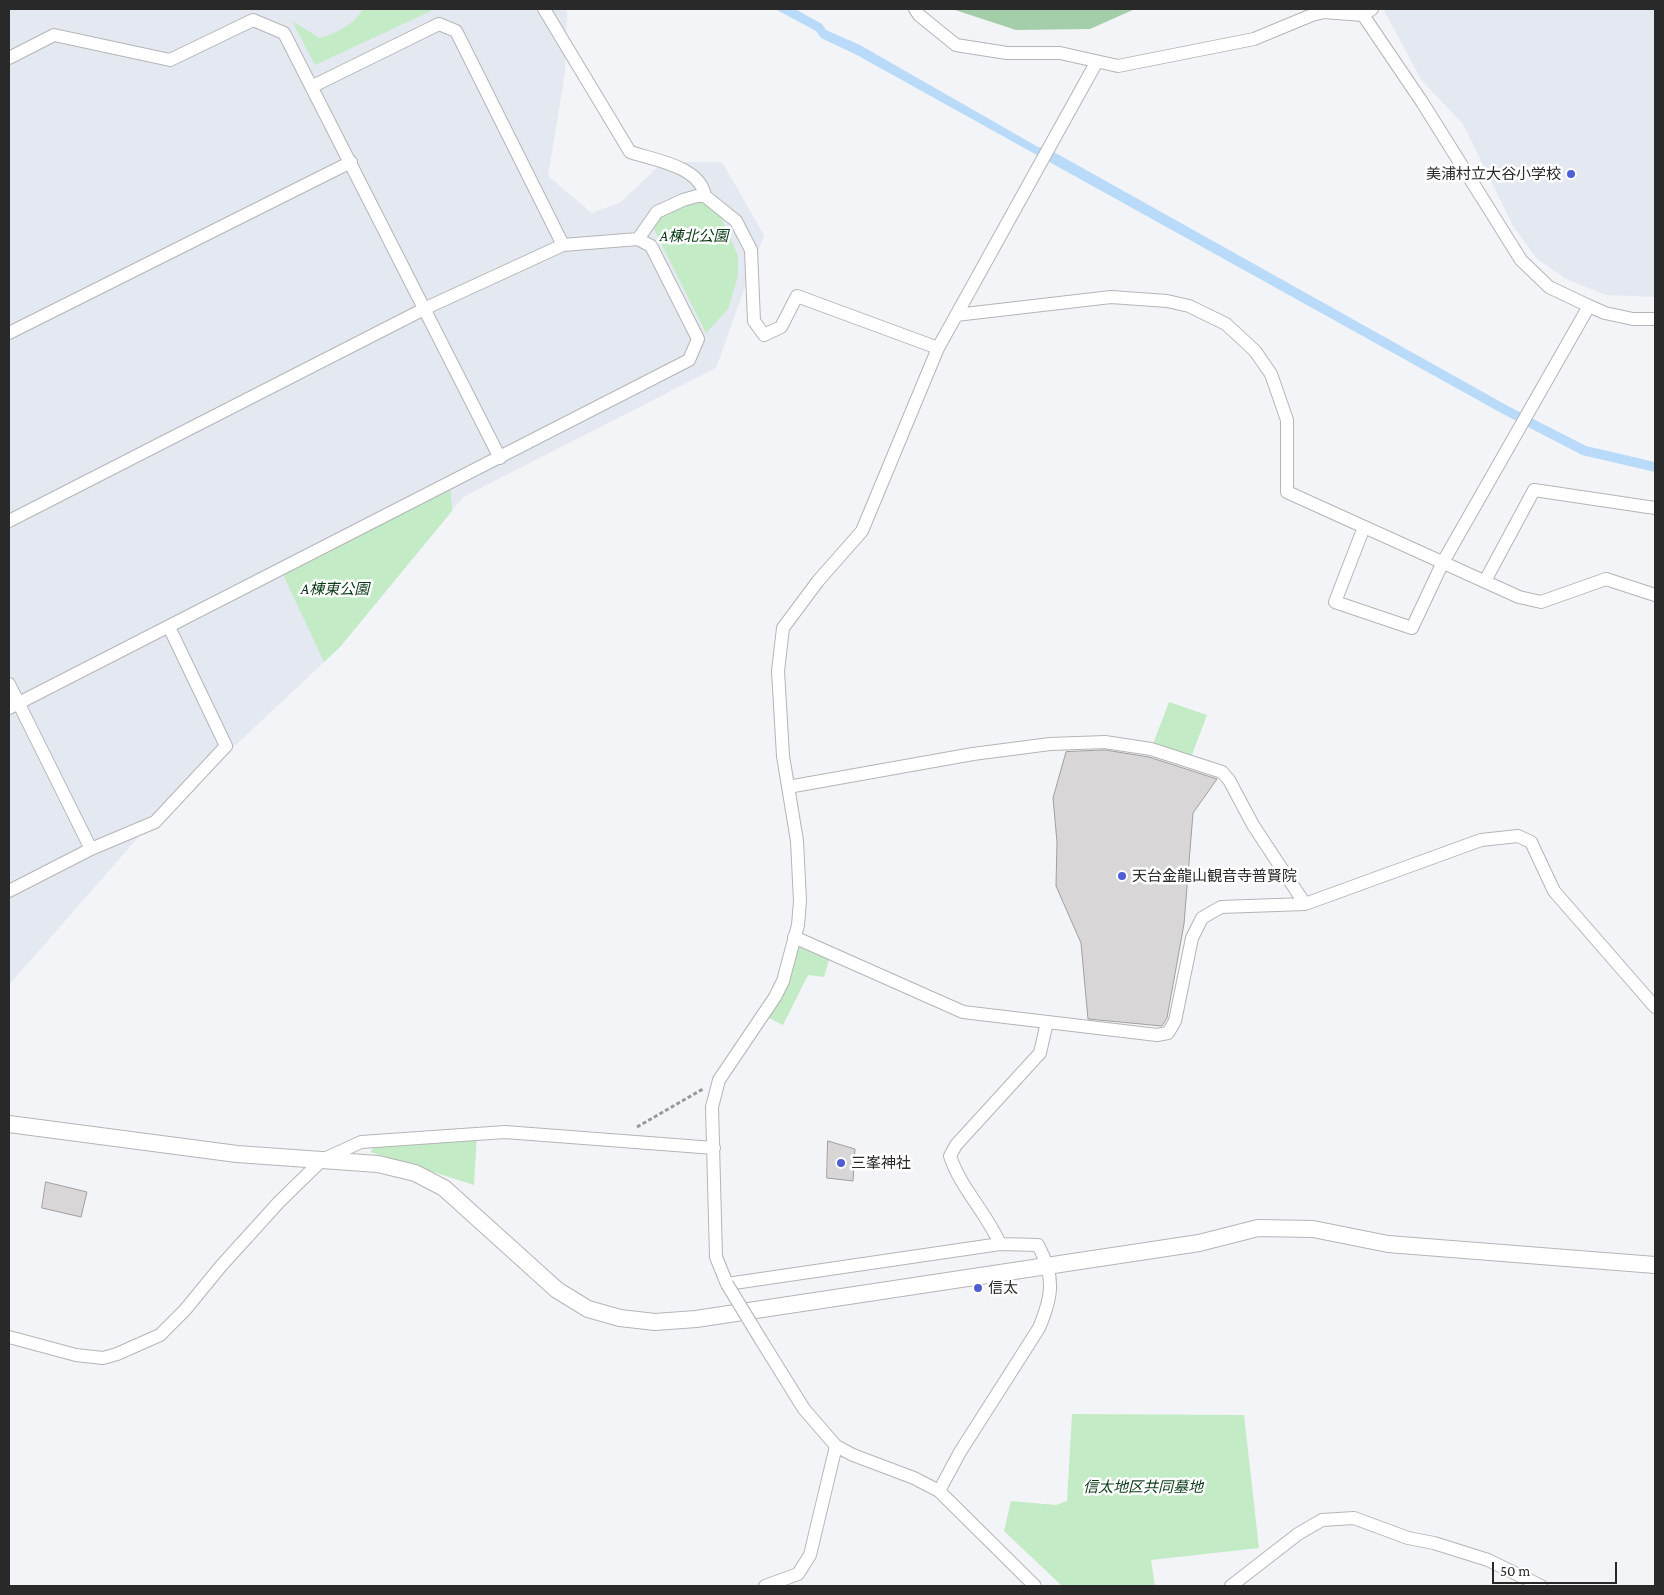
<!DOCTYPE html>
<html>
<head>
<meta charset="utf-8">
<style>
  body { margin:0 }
  #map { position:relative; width:1664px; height:1595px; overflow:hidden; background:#f3f4f7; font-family:"Crimson Pro",serif }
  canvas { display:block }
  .frame { position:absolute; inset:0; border:10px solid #29292a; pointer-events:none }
  .scale { position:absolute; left:1492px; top:1562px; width:125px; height:22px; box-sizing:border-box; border:2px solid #29292a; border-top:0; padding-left:6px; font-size:15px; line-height:18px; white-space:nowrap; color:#29292a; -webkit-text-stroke:4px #fff; paint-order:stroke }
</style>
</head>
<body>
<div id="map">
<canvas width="1664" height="1595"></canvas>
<div class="frame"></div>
<div class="scale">50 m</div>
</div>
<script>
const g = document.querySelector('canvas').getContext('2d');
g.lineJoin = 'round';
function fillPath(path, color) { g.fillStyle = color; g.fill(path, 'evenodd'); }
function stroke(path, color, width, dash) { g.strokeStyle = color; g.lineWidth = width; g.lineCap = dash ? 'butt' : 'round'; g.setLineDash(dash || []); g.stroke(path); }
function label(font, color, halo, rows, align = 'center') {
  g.font = font + ' "Crimson Pro","Noto Sans JP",serif'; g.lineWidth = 5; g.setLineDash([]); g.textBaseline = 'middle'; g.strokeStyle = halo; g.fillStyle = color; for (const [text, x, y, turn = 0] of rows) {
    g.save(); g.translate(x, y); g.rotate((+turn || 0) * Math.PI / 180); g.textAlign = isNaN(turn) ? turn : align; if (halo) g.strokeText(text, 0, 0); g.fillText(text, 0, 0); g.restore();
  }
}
const built = new Path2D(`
  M9 9H563L567 11 565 73 548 176 592 213 621 202 663 162H722L764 235 716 368 463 497 340 647 142 833 9 985Z
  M1386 9H1655V297L1606 295 1566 279 1536 258 1512 224 1463 124 1422 81 1384 11Z`);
const green = new Path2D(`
  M363 9H430L431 11 315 65 292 21 320 38C337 33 355 24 363 9Z
  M695 201 717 208 738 256V276L728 309 706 333 654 229 660 217Z
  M450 483 452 511 340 647 324 662 281 570Z
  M1169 702 1207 715 1190 760 1151 749Z
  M794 937 831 953 824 977 808 975 783 1025 763 1015Z
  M477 1134 474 1185 370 1152 379 1141Z
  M1072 1414 1244 1415 1259 1548 1151 1560 1155 1586H1062L1004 1531 1011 1501 1056 1505 1067 1501Z`);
const forest = new Path2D(`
  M952 9H1135L1090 29 1016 30Z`);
const water = new Path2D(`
  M775 9H795L822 24 826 30 860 45 1038 147H1045L1508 406 1586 446 1655 462V472L1582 455 1503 414 855 54 821 38 816 31Z`);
const building = new Path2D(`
  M1105 750 1149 757 1217 779 1193 813 1184 924 1167 1018 1162 1026 1088 1019 1081 943 1056 886 1057 842 1053 798 1066 752Z
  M828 1141 855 1149 853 1181 827 1178Z
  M46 1182 87 1192 81 1217 42 1208Z`);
const path = new Path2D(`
  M637 1127 703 1089`);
const minor = new Path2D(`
  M544 9 630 152C654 160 700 166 705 196
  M915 9 919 15 956 45 1007 53H1060L1118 66 1254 39 1312 15 1324 12 1363 15 1372 9
  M1363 15 1422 102 1521 260 1549 287 1589 306 1605 313 1633 319H1655
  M9 58 54 35 170 60 253 20 284 33 500 458
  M313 86 439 24 456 31 563 245
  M638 239 657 212 683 200 697 196H705L736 221 751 250 754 321 764 335 781 327 797 296 938 348
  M956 315 1111 297 1167 301 1189 306 1226 324 1255 351 1271 374 1287 420V492L1519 597 1541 602 1606 579 1655 595
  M9 333 351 162
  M9 521 426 308 563 245 638 239 651 246 698 339 689 360 9 708
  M1364 527 1335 602 1412 628 1443 562 1589 306
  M1485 581 1534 490 1655 508
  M9 684 91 849
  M788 787 973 754 1050 744 1105 742 1151 749 1222 772 1229 780 1253 825 1305 904
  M9 891 91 849 155 822 226 746 169 627
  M794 937 963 1012 1157 1035 1168 1033 1175 1021 1192 938 1202 918 1221 907 1305 904 1481 840 1518 836 1531 842 1554 891 1655 1007
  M1000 1244C986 1212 961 1189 950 1156L956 1145 1040 1053 1047 1022
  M9 1337 76 1355 103 1358 117 1354 160 1335 185 1310 221 1266 279 1202 322 1160 361 1142 505 1132 714 1148
  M761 1340 804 1409 836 1446 853 1455 914 1478 939 1491 1035 1586
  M939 1491 960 1452 1039 1328C1053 1295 1055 1277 1038 1245L1000 1244 727 1284 716 1257 712 1107 719 1080 775 997 783 981 798 925 800 901 797 841 783 756 778 671 783 628 818 581 862 531 938 348 1096 63
  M765 1586 798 1574 810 1555 836 1446
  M1231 1586 1298 1534 1322 1520 1354 1518 1408 1538 1434 1543 1488 1560 1541 1586`);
const tertiary = new Path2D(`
  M9 1124 237 1154 378 1164 415 1173 444 1188 557 1290 588 1309 620 1318 655 1322 696 1319 1199 1243 1258 1228 1313 1229 1388 1244 1655 1265`);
const minorBridge = new Path2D(`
  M727 1284 761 1340`);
const markers = [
  [1571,174,5,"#505ed4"],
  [1122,876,5,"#505ed4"],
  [841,1163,5,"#505ed4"],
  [978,1288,5,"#505ed4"]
];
const poiNames = [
  ["美浦村立大谷小学校",1561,174,"right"],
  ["天台金龍山観音寺普賢院",1132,876],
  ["三峯神社",851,1163],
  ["信太",988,1288]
];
const parkNames = [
  ["A棟北公園",694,236],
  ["A棟東公園",335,589],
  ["信太地区共同墓地",1143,1487]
];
fillPath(built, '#e4e8f1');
fillPath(green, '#c2ebc6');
fillPath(forest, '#a4cea9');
fillPath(water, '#b9dbf9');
fillPath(building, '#d8d6d7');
stroke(building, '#a19ea0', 1);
stroke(minor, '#b4b5b7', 14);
stroke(tertiary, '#b4b5b7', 18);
stroke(path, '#97989a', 3, [4, 2.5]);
stroke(minor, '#fff', 12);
stroke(tertiary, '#fff', 16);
stroke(minorBridge, '#b4b5b7', 14, []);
stroke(minorBridge, '#fff', 12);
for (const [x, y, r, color] of markers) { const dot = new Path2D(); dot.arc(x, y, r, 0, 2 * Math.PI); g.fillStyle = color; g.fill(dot); stroke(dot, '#fff', 2); }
label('15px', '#29292a', '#fff', poiNames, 'left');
label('italic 15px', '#093916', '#fff', parkNames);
</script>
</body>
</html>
